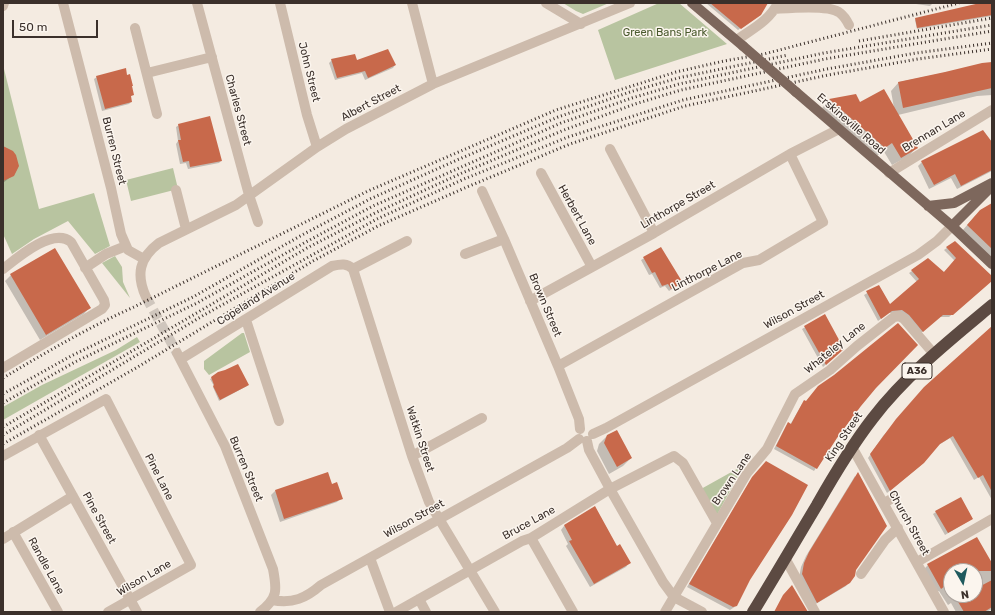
<!DOCTYPE html>
<html>
<head>
<meta charset="utf-8">
<style>
  body { margin:0 }
  #map { position:relative; width:995px; height:615px; overflow:hidden; background:#f4ebe1; font-family:Rubik,sans-serif }
  canvas { display:block }
  .frame { position:absolute; inset:0; border:4px solid #3b302b; pointer-events:none }
  .north { position:absolute; left:943px; top:563px; width:40px; height:40px; box-sizing:border-box; background:#fbf5ee; border:1px solid #aea6a0; border-radius:50%; rotate:171deg; font-size:11px; font-weight:700; line-height:16px; text-align:center; color:#3b302b }
  .north::after { content:''; display:block; margin:auto; width:14px; height:18px; background:#1f5a5e; clip-path:polygon(50% 0,100% 100%,50% 72%,0 100%) }
  .scale { position:absolute; left:12px; top:20px; width:86px; height:18px; box-sizing:border-box; border:2px solid #3b302b; border-top:0; padding-left:5px; font-size:12px; line-height:14px; white-space:nowrap; color:#3b302b; -webkit-text-stroke:3px #fbf5ee; paint-order:stroke }
</style>
</head>
<body>
<div id="map">
<canvas width="995" height="615"></canvas>
<div class="frame"></div>
<div class="north">N</div>
<div class="scale">50 m</div>
</div>
<script>
const g = document.querySelector('canvas').getContext('2d');
g.lineJoin = 'round';
function fillPath(path, color) { g.fillStyle = color; g.fill(path, 'evenodd'); }
function stroke(path, color, width, dash) { g.strokeStyle = color; g.lineWidth = width; g.lineCap = dash ? 'butt' : 'round'; g.setLineDash(dash || []); g.stroke(path); }
function label(font, color, halo, rows, align = 'center') {
  g.font = font + ' Rubik,sans-serif'; g.lineWidth = 3; g.setLineDash([]); g.textBaseline = 'middle'; g.strokeStyle = halo; g.fillStyle = color; for (const [text, x, y, turn = 0] of rows) {
    g.save(); g.translate(x, y); g.rotate((+turn || 0) * Math.PI / 180); g.textAlign = isNaN(turn) ? turn : align; if (halo) g.strokeText(text, 0, 0); g.fillText(text, 0, 0); g.restore();
  }
}
const green = new Path2D(`
  M563 3H609L583 14 576 11Z
  M659 3H679L727 44 615 80 598 30Z
  M3 65 39 209 94 193 110 246 95 254 68 221 34 239 12 254 3 234Z
  M173 168 178 189 131 201 126 180Z
  M115 256 122 267 123 282 130 298 102 263Z
  M242 333H244L250 352 209 375 204 369V361Z
  M137 337 140 342 3 420V407L42 385 116 350Z
  M744 465 717 515 701 489Z`);
const shadow = new Path2D(`
  M706 3H763L760 15 738 30Z
  M909 3H933L930 6Z
  M985 3H992V16L917 29 915 20 916 19Z
  M332 60 356 61 395 65 393 68 365 80 362 73 335 80 329 63Z
  M992 63V95L977 96 898 115 917 147 909 156 892 165 883 150 877 156 822 108 830 100 855 95 860 103 894 108 891 91 899 82Z
  M97 77 133 94 130 97 131 102 129 104 102 111 94 79Z
  M179 125 221 161 219 163 188 169 186 163 180 164 176 144 178 141 176 127Z
  M992 144V171L957 189 951 178 929 189 918 166 922 162Z
  M3 150 13 175 3 183Z
  M992 204V260L962 231 975 216Z
  M955 242 992 277V280L949 317H939L920 334 899 313H889L878 321 864 295 879 286 890 305 917 282 909 273 912 271 943 273 955 261 944 250Z
  M660 249 681 283 669 291 665 286 660 288 652 274 649 275 641 260Z
  M11 275 89 308 84 314 40 340 5 281Z
  M824 316 843 349 823 367 802 329Z
  M992 328V500L979 477 974 480 950 438 937 446 920 466 887 493 868 458 883 436 922 392Z
  M212 378 247 386 219 401 213 387 214 386 210 379Z
  M802 404 836 437 814 471 774 449 786 426 788 423 790 425Z
  M607 436 631 458 623 466 609 474 597 451 599 444Z
  M764 465 749 580 736 606 730 610 687 587 750 481Z
  M327 473 331 485 341 498 337 502 280 522 271 495 275 491Z
  M855 476V570L849 582 846 586 814 605 799 578 801 567 806 556Z
  M595 507 617 547 629 563 626 567 590 587 566 546 568 544 561 530 564 526Z
  M936 512 972 519 945 535 933 514Z
  M928 565 992 566V609L986 612H956L951 603 948 605 939 591 935 593 923 570ZM951 571H975V595H951Z`);
const building = new Path2D(`
  M710 3H768L761 15 741 29Z
  M980 3H992V15L917 28 915 18Z
  M388 49 396 65 368 78 365 71 337 78 331 59 355 54 357 60Z
  M992 62V88L903 108 898 82 945 72 982 63Z
  M126 68 127 75 130 74 133 86H132L134 95 131 96 132 102 105 109 96 76Z
  M884 89 918 148 901 158 892 143 885 148 829 99 856 94 860 102Z
  M210 116 222 161 190 167 189 161 183 162 178 140H181L178 124Z
  M983 130 992 142V170L961 186 955 174 934 185 921 161Z
  M3 146 13 151 16 155 19 166 14 176 3 181Z
  M992 203V249L967 225 980 210Z
  M955 241 992 276V281L953 315H943L923 332 909 315 902 310 892 311 881 319 866 291 879 285 890 304 919 279 911 270 928 258 944 272 956 258 946 247Z
  M661 247 683 283 671 289 668 284 662 286 655 272 652 273 643 257Z
  M55 248 91 308 46 335 10 274Z
  M825 314 844 349 826 365 804 326Z
  M898 323 918 345 876 388 861 406 837 438 817 469 776 446 788 422 791 424 804 400 806 401 818 386 834 375Z
  M992 326V492L983 475 978 478 953 436 940 444 924 463 890 491 870 454 896 419 924 387Z
  M238 364 249 385 220 400 213 386 214 385 211 377 218 372 225 370Z
  M617 430 632 458 617 467 604 443 607 435Z
  M766 461 808 485 792 515 750 580 737 606 733 607 689 584 752 477Z
  M328 472 332 484 337 482 343 499 284 519 275 490Z
  M858 472 887 526 856 570 855 576 850 583 817 603 802 574 804 563 809 552Z
  M961 497 973 519 948 533 935 511Z
  M595 506 617 546 620 544 631 563 594 584 569 541 572 540 564 525Z
  M977 537 992 563V571H951V597L945 586 941 589 927 564Z
  M992 580V607L984 612H964L954 595H975V589Z
  M792 585 808 612H774L783 595Z`);
const minorTunnel = new Path2D(`
  M146 297 177 353`);
const minor = new Path2D(`
  M63 3 111 188 121 234 128 250 144 259
  M197 3 249 195 258 222
  M280 3 307 115 317 147
  M412 3 433 84
  M546 3 581 24
  M3 6 4 3
  M775 9C790 8 829 4 840 13 844 16 847 21 849 25
  M135 28 157 114
  M737 40C752 29 769 21 778 3
  M147 73 212 57
  M610 149 654 233
  M541 173 592 267
  M889 173 992 110
  M176 190 186 229
  M482 191 504 239 558 366 579 419 580 429
  M465 254 504 239
  M85 268 106 254 126 246
  M3 269C18 257 53 227 71 242L104 300 105 305 102 309 3 368
  M353 269 407 241
  M146 297C136 275 139 258 159 243L236 205 317 147 346 129 433 84 630 3
  M530 301 654 233 790 154 839 129
  M246 320 279 421
  M177 353 225 446 273 569C277 590 278 598 260 612
  M181 359 332 266C341 264 347 263 353 269L412 456 429 502 495 612
  M558 366 743 263 759 260 823 222 790 154
  M593 434 606 428 918 255 937 241 952 226
  M39 435 137 612
  M587 441 589 450 610 489 663 582 674 597 702 612
  M852 447 944 612
  M3 456 106 399 191 565 108 612
  M412 456 482 418
  M884 503 893 498
  M13 532 58 612
  M531 538 573 612
  M3 539 73 496
  M370 558 390 612
  M785 558 815 612
  M917 562 992 519
  M861 574 885 540 898 528
  M419 599 426 612
  M272 600C293 604 306 598 321 585L567 448 579 439
  M396 612 522 541 531 538 610 489 674 456 683 463 717 523
  M665 612 747 473 767 449 795 394 830 370 857 346 894 317 899 316 904 319 934 354`);
const major = new Path2D(`
  M692 3 743 46
  M796 92 952 226 992 264
  M928 206 954 203 992 183
  M952 226 990 188`);
const highway = new Path2D(`
  M753 612C775 576 796 540 817 505 834 475 852 445 873 418 906 375 950 340 992 305`);
const rail = new Path2D(`
  M859 41 992 18
  M3 378C45 353 89 327 134 307L368 191 556 110 676 72 724 61 764 54 959 3
  M3 394 71 356 193 297 302 235 370 199 457 160 558 117 630 92 678 78 788 55
  M3 403 75 362 197 303 304 243 373 206 561 123 632 98 679 84 824 53 992 25
  M3 427 307 248 375 213 462 173 564 130 635 104 681 90 825 59 992 31
  M3 435 204 315 377 219 464 179 568 137 683 100 827 69 916 53 992 43
  M3 444 136 368 313 261 378 226 467 187 570 144 685 106 828 75 918 59 992 49`);
const majorBridge = new Path2D(`
  M743 46 796 92`);
const shields = [
  [917,371,30]
];
const shieldNames = [
  ["A36",917,371]
];
const parkNames = [
  ["Green Bans Park",665,33]
];
const streetNames = [
  ["John Street",309,72,76],
  ["Albert Street",371,103,-28],
  ["Charles Street",238,110,75],
  ["Erskineville Road",851,124,41],
  ["Brennan Lane",934,131,-31],
  ["Burren Street",114,151,76],
  ["Linthorpe Street",678,205,-30],
  ["Herbert Lane",577,215,61],
  ["Linthorpe Lane",707,271,-27],
  ["Copeland Avenue",256,299,-32],
  ["Brown Street",545,305,67],
  ["Wilson Street",794,310,-29],
  ["Whateley Lane",835,348,-39],
  ["King Street",844,437,-56],
  ["Watkin Street",420,439,72],
  ["Burren Street",246,469,67],
  ["Pine Lane",159,477,63],
  ["Brown Lane",732,479,-56],
  ["Pine Street",99,518,61],
  ["Wilson Street",414,519,-29],
  ["Bruce Lane",529,523,-29],
  ["Church Street",909,523,61],
  ["Randle Lane",46,566,61],
  ["Wilson Lane",144,578,-30]
];
fillPath(green, '#b8c4a0');
fillPath(shadow, '#0003');
fillPath(building, '#c8694b');
stroke(minorTunnel, '#cfc6bd', 10, [10, 5]);
stroke(minor, '#cdbbac', 10);
stroke(major, '#7d675c', 10);
stroke(highway, '#5c4a42', 12);
stroke(rail, '#3b302b', 3, [1, 3]);
stroke(majorBridge, '#7d675c', 10);
for (const [x, y, w] of shields) { const box = new Path2D(); box.roundRect(x - w / 2, y - 8, w, 16, 3); g.fillStyle = '#fbf5ee'; g.fill(box); stroke(box, '#3b302b', 1); }
label('bold 10px', '#3b302b', null, shieldNames);
label('11px', '#4a5a2e', '#fbf5ee', parkNames);
label('11px', '#3b302b', '#fbf5ee', streetNames);
</script>
</body>
</html>
